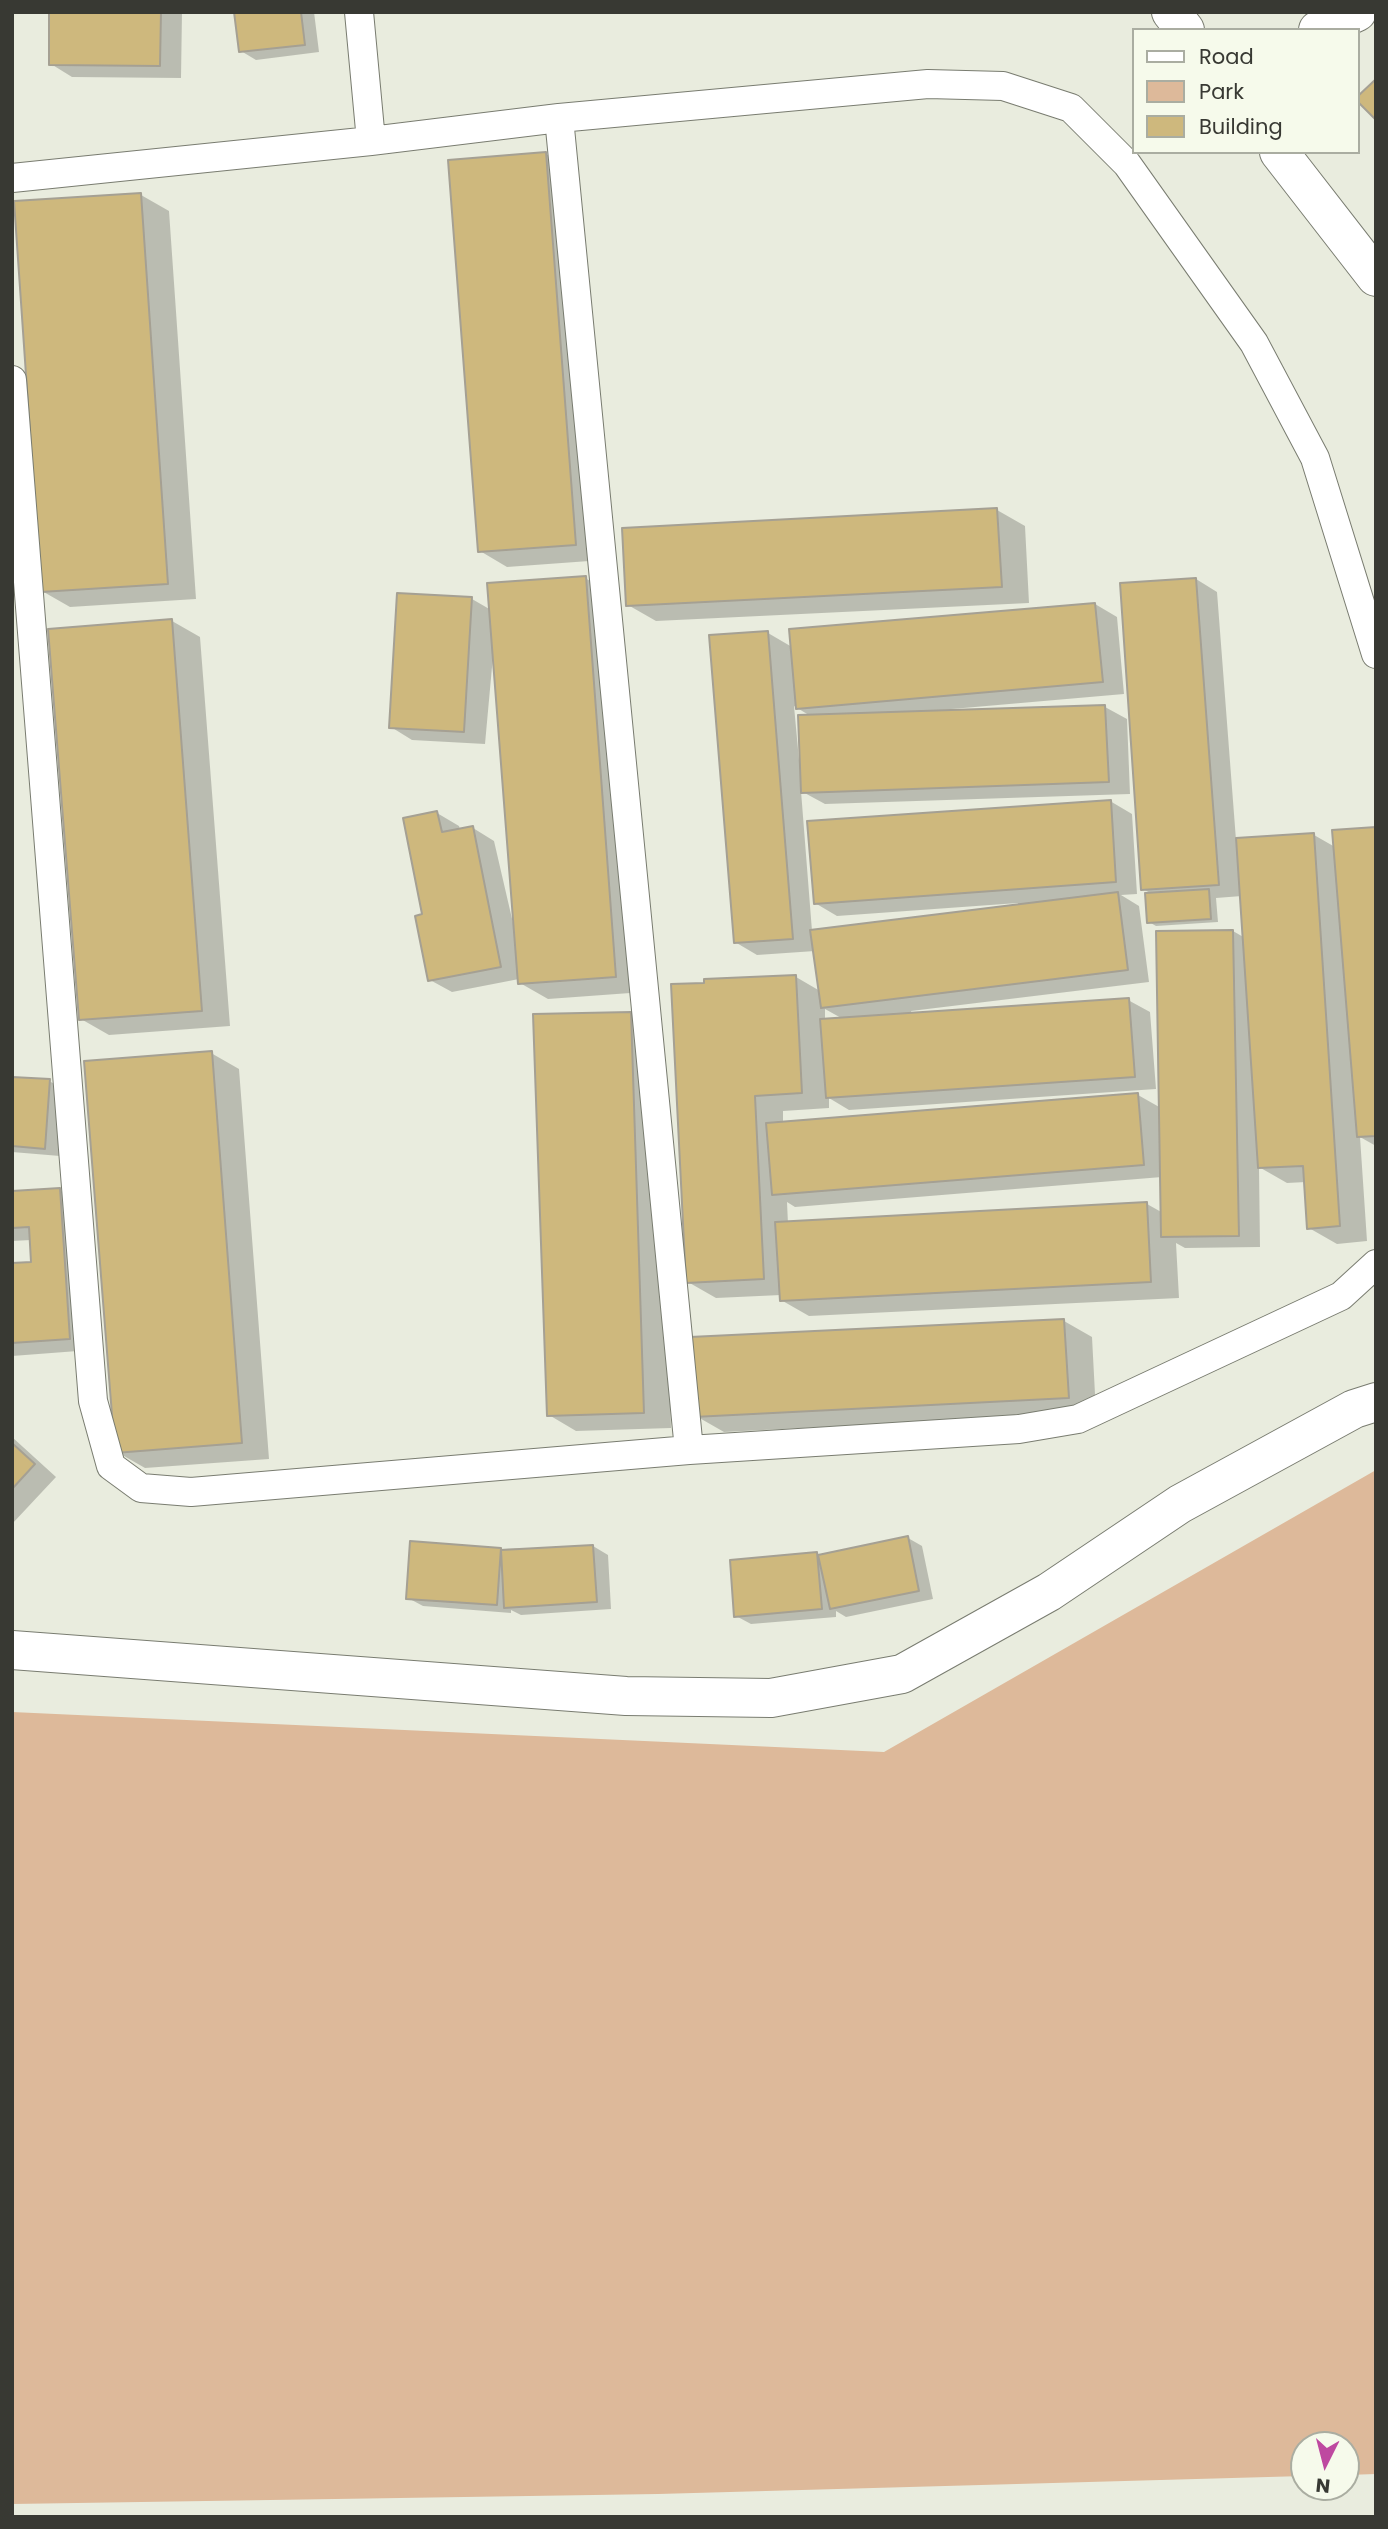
<!DOCTYPE html>
<html>
<head>
<meta charset="utf-8">
<style>
  body { margin:0 }
  #map { position:relative; width:1388px; height:2529px; overflow:hidden; background:#e9ecde; font-family:Poppins,sans-serif }
  canvas { display:block }
  .frame { position:absolute; inset:0; border:14px solid #383933; pointer-events:none }
  .legend { position:absolute; left:1132px; top:28px; width:228px; height:126px; box-sizing:border-box; background:#f6faeb; border:2px solid #aaada1; margin:0; padding:9px 12px; list-style:none; font-size:21px; color:#383933 }
  .legend li { display:flex; align-items:center; gap:14px; height:35px }
  .legend b { width:35px; border:2px solid #aaada1 }
  .north { position:absolute; left:1290px; top:2431px; width:70px; height:70px; box-sizing:border-box; background:#f6faeb; border:2px solid #aaada1; border-radius:50%; rotate:186deg; font-size:19px; font-weight:700; line-height:28px; text-align:center; color:#383933 }
  .north::after { content:''; display:block; margin:auto; width:24px; height:32px; background:#be49a0; clip-path:polygon(50% 0,100% 100%,50% 72%,0 100%) }
</style>
</head>
<body>
<div id="map">
<canvas width="1388" height="2529"></canvas>
<div class="frame"></div>
<ul class="legend">
<li><b style="height:9px;background:#fff"></b>Road</li>
<li><b style="height:19px;background:#ddb99a"></b>Park</li>
<li><b style="height:19px;background:#ceb87d"></b>Building</li>
</ul>
<div class="north">N</div>
</div>
<script>
const g = document.querySelector('canvas').getContext('2d');
g.lineJoin = 'round';
function fillPath(path, color) { g.fillStyle = color; g.fill(path, 'evenodd'); }
function stroke(path, color, width, dash) { g.strokeStyle = color; g.lineWidth = width; g.lineCap = dash ? 'butt' : 'round'; g.setLineDash(dash || []); g.stroke(path); }
const green = new Path2D(`
  M1376 1470V2474L1346 2475V2445H1304V2476L658 2494 12 2504V1712L884 1752Z`);
const shadow = new Path2D(`
  M51 12H182L181 78 72 77 51 64Z
  M236 12H314L319 52 256 60 241 51Z
  M546 154 574 170 603 560 507 567 480 551Z
  M141 195 169 211 196 599 70 607 42 591Z
  M997 510 1025 526 1029 603 656 621 628 605Z
  M585 578 613 594 644 992 548 999 520 983 519 979 452 992 430 980 437 813 459 826 460 830 473 828 494 841 516 936 494 645 485 744 412 740 391 727 472 599 491 610Z
  M1196 579 1217 592 1236 840 1314 835 1335 847 1376 829V1146L1360 1137 1367 1241 1337 1244 1309 1228 1306 1182 1287 1183 1259 1167 1260 1247 1185 1248 1176 1243 1179 1298 809 1316 781 1300V1295L716 1298 688 1282 796 977 820 991 815 951 757 955 735 942 768 633 792 647 1095 604 1117 617 1124 694 952 709V712L1105 707 1127 719 1130 794 825 804 801 791 812 931 1018 906V903L837 916 815 903 1110 801 1132 814 1137 894 1121 895 1139 906 1149 982 911 1011 912 1014 1128 1000 1150 1012 1156 1089 849 1110 829 1098V1108L783 1111V1124L1138 1095 1161 1108 1233 931 1245 938 1242 896 1216 898 1218 922 1156 926 1149 922 1152 894 1143 889ZM794 706 812 717 802 759 799 760ZM825 1009 843 1019 825 1020ZM1162 1177 1163 1213 1147 1204 788 1224 787 1202 795 1207Z
  M172 621 200 637 230 1026 109 1035 81 1019Z
  M630 1014 658 1030 671 1428 576 1431 549 1415Z
  M211 1053 239 1069 269 1459 145 1468 117 1452Z
  M12 1078 49 1081 64 1089 60 1156 12 1152Z
  M59 1190 81 1202 91 1350 12 1356V1265L33 1264 31 1240 12 1241V1193Z
  M1064 1321 1092 1337 1096 1413 724 1432 696 1416Z
  M12 1437 56 1477 12 1524Z
  M908 1538 922 1546 933 1599 846 1617 836 1611V1617L751 1624 736 1616 816 1554 820 1556Z
  M593 1546 608 1555 611 1609 521 1615 511 1610V1613L423 1606 408 1598 500 1549Z`);
const building = new Path2D(`
  M49 12H161L160 66 49 65Z
  M234 12H301L305 45 239 52Z
  M1376 79V120L1358 102V96Z
  M546 152 576 545 478 552 448 160Z
  M141 193 168 584 41 592 14 201Z
  M997 508 1002 587 626 606 622 528Z
  M586 576 616 977 518 984 487 583Z
  M1196 578 1219 885 1141 890 1120 583Z
  M397 593 472 597 464 732 389 728Z
  M1095 603 1103 682 796 709 789 629Z
  M172 619 202 1011 79 1020 48 629Z
  M768 631 793 939 734 943 709 635Z
  M1105 705 1109 782 801 793 798 715Z
  M1111 800 1116 882 814 904 807 821Z
  M437 811 442 832 473 826 501 967 428 981 415 916 422 914 403 818Z
  M1376 827V1136L1357 1137 1332 830Z
  M1314 833 1340 1226 1307 1229 1303 1166 1258 1168 1236 838Z
  M1209 889 1211 919 1147 923 1145 893Z
  M1118 892 1128 970 821 1008 810 930Z
  M1233 930 1239 1236 1161 1237 1156 931Z
  M796 975 802 1093 755 1096 764 1279 686 1283 671 984 704 983V979Z
  M1129 998 1135 1077 826 1098 820 1019Z
  M631 1012 644 1413 547 1416 533 1014Z
  M212 1051 242 1443 115 1453 84 1061Z
  M12 1077 50 1079 45 1149 12 1146Z
  M1138 1093 1144 1165 772 1195 766 1123Z
  M60 1188 70 1339 12 1343V1263L31 1262 29 1227 12 1228V1191Z
  M1147 1202 1151 1282 780 1301 775 1222Z
  M1064 1319 1069 1398 694 1417 690 1337Z
  M12 1443 35 1464 12 1489Z
  M908 1536 919 1591 830 1609 818 1555Z
  M410 1541 501 1548 497 1605 406 1599Z
  M593 1545 597 1602 504 1608 501 1550Z
  M817 1552 822 1609 734 1617 730 1560Z`);
const service = new Path2D(`
  M359 12 371 141
  M559 118 689 1450
  M12 178 371 141 559 118 928 84 1003 86 1071 108 1127 164 1254 343 1315 458 1376 654
  M12 380 93 1401 111 1466 141 1488 191 1492 689 1450 1019 1429 1078 1419 1341 1296 1376 1264`);
const minor = new Path2D(`
  M1171 12 1185 30
  M1318 30 1357 12
  M1279 152 1376 277
  M12 1650 626 1696 771 1698 902 1674 1049 1592 1180 1504 1354 1409 1376 1402`);
fillPath(green, '#ddb99a');
fillPath(shadow, '#0003');
fillPath(building, '#ceb87d');
stroke(building, '#a5a093', 2);
stroke(service, '#797c70', 30);
stroke(minor, '#797c70', 40);
stroke(service, '#fff', 28);
stroke(minor, '#fff', 38);
</script>
</body>
</html>
